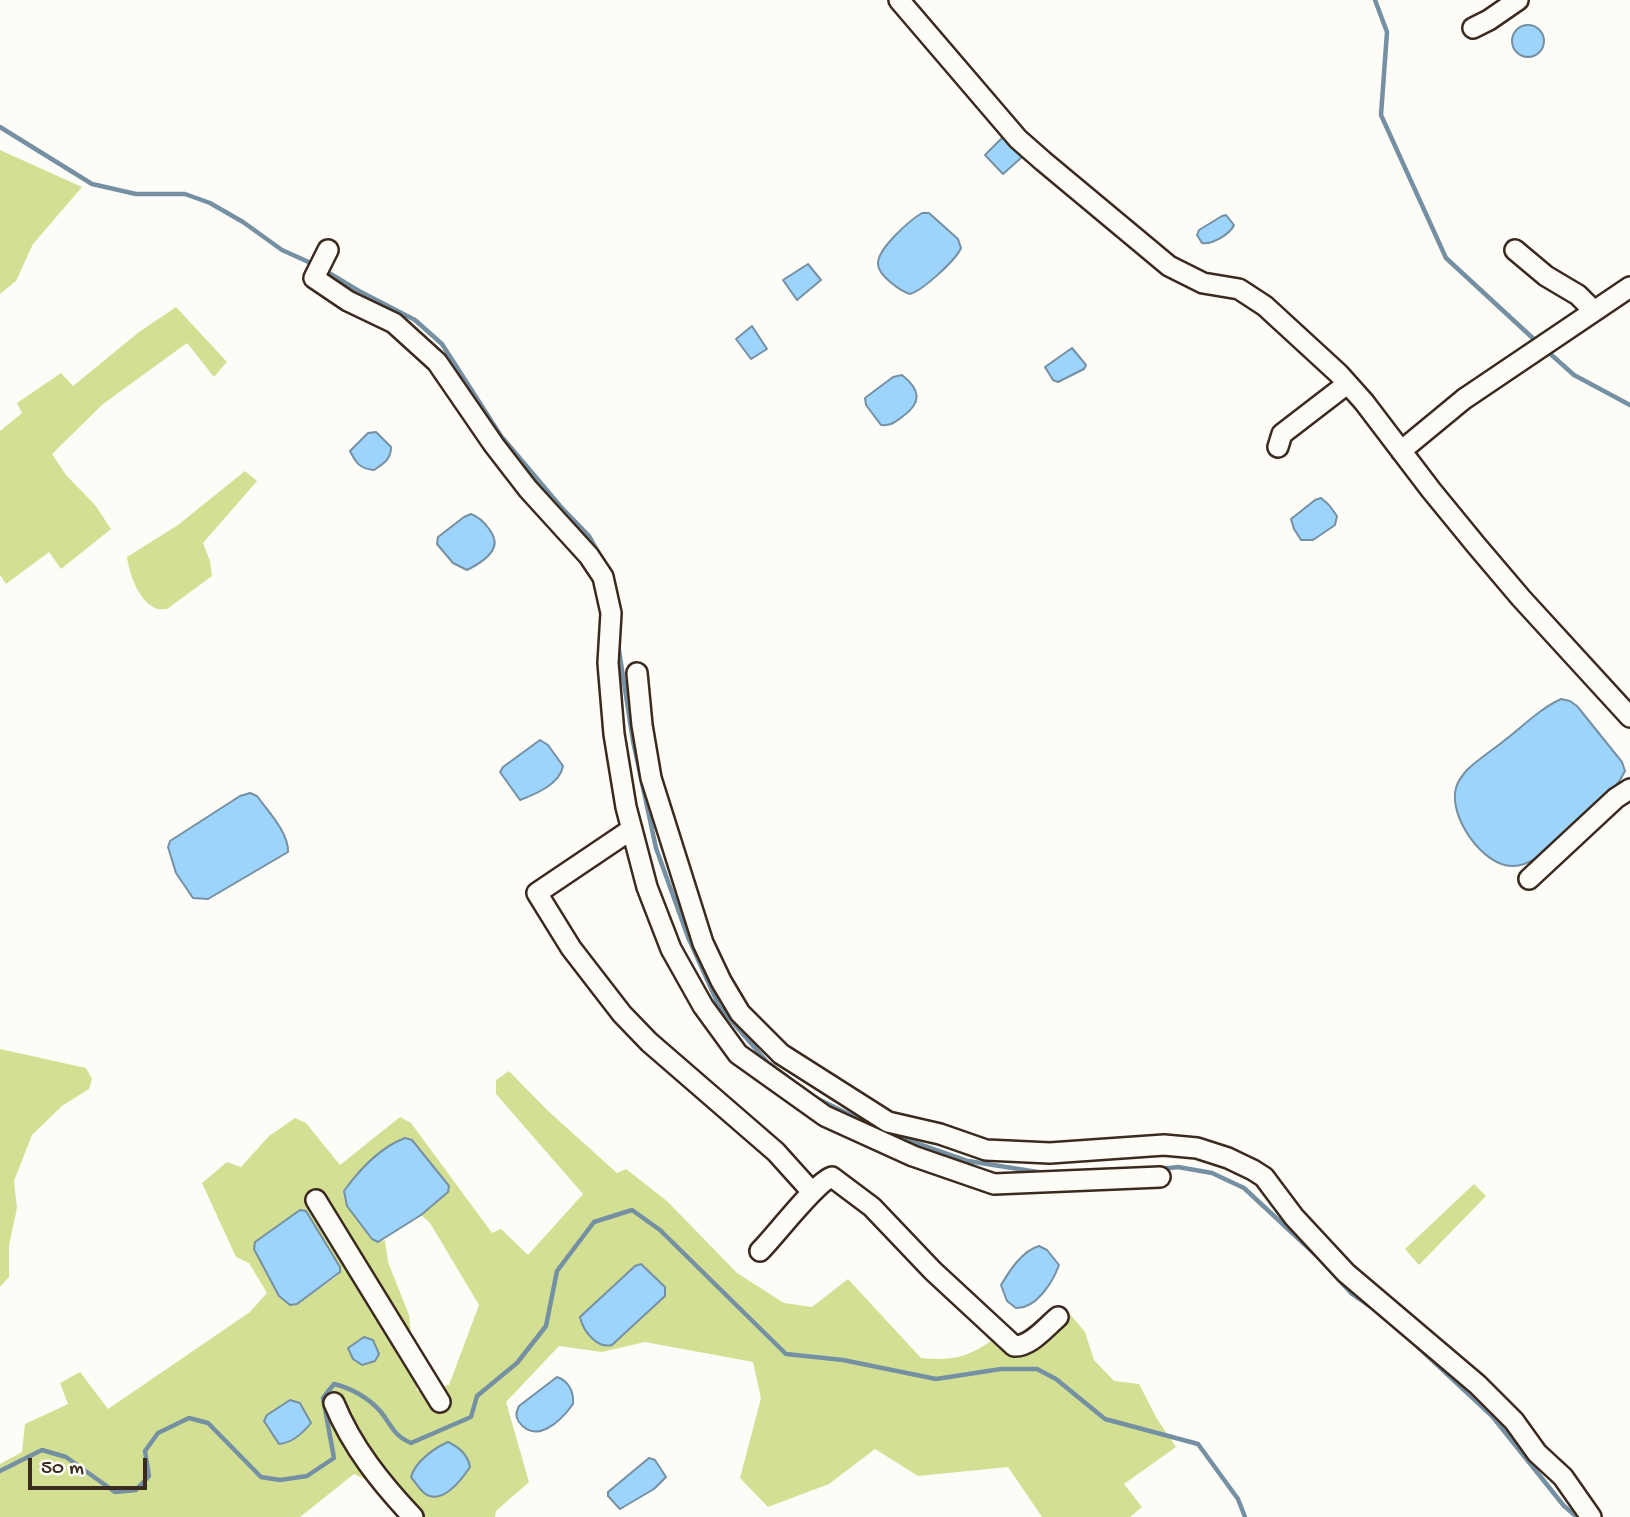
<!DOCTYPE html>
<html>
<head>
<meta charset="utf-8">
<style>
  body { margin:0 }
  #map { position:relative; width:1630px; height:1517px; overflow:hidden; background:#fdfcf7; font-family:"Gochi Hand",sans-serif }
  canvas { display:block }
  .scale { position:absolute; left:28px; top:1458px; width:119px; height:32px; box-sizing:border-box; border:4px solid #3b2a1e; border-top:0; padding-left:9px; font-size:21px; line-height:24px; white-space:nowrap; color:#3b2a1e; -webkit-text-stroke:5px #fdfcf7; paint-order:stroke }
</style>
</head>
<body>
<div id="map">
<canvas width="1630" height="1517"></canvas>
<div class="scale">50 m</div>
</div>
<script>
const g = document.querySelector('canvas').getContext('2d');
g.lineJoin = 'round';
function fillPath(path, color) { g.fillStyle = color; g.fill(path, 'evenodd'); }
function stroke(path, color, width, dash) { g.strokeStyle = color; g.lineWidth = width; g.lineCap = dash ? 'butt' : 'round'; g.setLineDash(dash || []); g.stroke(path); }
const green = new Path2D(`
  M0 150 82 187 33 244 16 281 0 294Z
  M176 307 227 362 214 377 187 343 103 404 52 454 66 475 95 505 111 529 61 569 49 552 6 584 0 575V431L22 413 17 403 61 373 73 386 139 332Z
  M245 471 257 481 203 543 210 561 212 576 167 609C163 609 159 610 155 608 138 600 129 573 127 557L178 525Z
  M0 1049 86 1068 92 1079 89 1089 62 1106 32 1135 14 1181 17 1208 9 1245V1277L0 1287Z
  M509 1071 547 1110 617 1173 626 1169 667 1201 737 1273 784 1303 812 1307 848 1279 921 1358C956 1361 968 1357 997 1337L1017 1342 1065 1308 1085 1332 1094 1360 1114 1381 1139 1384 1157 1419 1176 1447 1124 1484 1142 1507 1130 1517H1042L1008 1467 918 1476 875 1449 829 1484 768 1507 740 1478 761 1398 753 1362 645 1342 602 1352 559 1346 506 1402 529 1482 496 1511 495 1517H403L371 1482 354 1474 300 1517H0V1464L22 1452 25 1424 68 1404 60 1383 80 1372 108 1409 250 1312 267 1293 249 1263 236 1257 202 1183 227 1162 241 1167 269 1136 295 1118 306 1123 340 1165 400 1117 411 1123 492 1233 501 1229 528 1255 583 1194 496 1094V1080ZM448 1192 421 1215 430 1223 479 1305 449 1385 417 1391 409 1315 388 1262 385 1240 378 1242 372 1239 347 1206ZM300 1210 306 1211 340 1267 337 1276 297 1304 290 1305 279 1296 266 1269Z
  M1474 1184 1486 1196 1419 1265 1405 1249Z`);
const water = new Path2D(`
  M1512 41a16 16 0 1 1 32 0a16 16 0 1 1-32 0Z
  M1002 138H1006L1022 157 1003 174 985 155Z
  M922 213H929L958 239 961 248C956 260 922 291 910 294 900 291 878 275 878 264 877 249 910 220 922 213Z
  M1226 215 1234 225C1230 234 1212 245 1202 243L1197 235 1199 230 1222 216Z
  M808 264 821 280 797 300 783 280Z
  M752 326 767 349 751 359 736 339Z
  M1072 348 1086 365 1084 369 1058 382 1053 380 1045 367Z
  M902 375C921 390 922 403 902 417 895 422 891 426 881 425L866 405 865 398 893 377Z
  M376 432 391 447C391 460 383 464 374 470 360 469 356 463 350 451L368 433Z
  M1321 498 1329 505 1337 516 1335 525 1313 540H1301L1294 529 1291 519 1315 500Z
  M471 514C482 518 500 537 493 549 489 558 475 566 467 570L453 563 437 544 438 537 464 517Z
  M1561 699 1570 701 1577 706 1622 762 1625 771C1614 794 1590 813 1571 829 1555 842 1535 866 1513 866 1483 867 1448 816 1456 788 1457 783 1463 774 1467 770 1478 759 1493 750 1505 740 1523 726 1541 708 1561 699Z
  M540 740 548 745 563 766C560 784 536 794 520 800L500 772 503 767Z
  M250 793 257 796C268 811 289 833 288 852L208 899 193 898 176 873 168 847 170 841 240 796Z
  M405 1138 412 1140 449 1186 448 1192 421 1215 378 1242 372 1239 347 1206 344 1191C359 1170 381 1147 405 1138Z
  M300 1210 306 1211 340 1267V1272L297 1304 290 1305 279 1296 254 1249 255 1242Z
  M1039 1246 1047 1250 1059 1265C1053 1282 1036 1309 1016 1308L1007 1301 1001 1285C1010 1270 1022 1251 1039 1246Z
  M641 1264 665 1287V1296L612 1345C597 1349 583 1331 580 1317L635 1266Z
  M364 1337 373 1340 379 1354 375 1361 362 1365 353 1359 348 1348Z
  M557 1377C569 1381 574 1392 573 1404 561 1421 536 1445 519 1422 515 1416 516 1413 519 1406Z
  M290 1400 300 1403 311 1423C303 1433 291 1443 279 1444L264 1421 267 1415Z
  M448 1442C459 1447 468 1455 470 1467 462 1479 444 1503 427 1495 420 1491 416 1483 411 1477 415 1462 434 1448 448 1442Z
  M649 1458 655 1460 666 1477 654 1489 620 1509 608 1496V1492Z`);
const stream = new Path2D(`
  M1375 0 1387 32 1381 115 1446 258 1537 342
  M0 127 92 184 136 194H185L210 203 243 222 282 250 313 264
  M324 270 359 291 415 320 442 344 501 436 561 507 589 536 605 564
  M1546 350 1574 375 1630 405
  M618 644 633 741 656 848 688 937 719 1006 767 1062 816 1098 885 1132 968 1161 1044 1173
  M1161 1169 1178 1167 1212 1173 1244 1188 1317 1256 1352 1294 1374 1309
  M1417 1346 1492 1416 1564 1506 1577 1517
  M0 1471 42 1450 66 1457 115 1492 136 1490 149 1476 145 1451 158 1433 189 1418 208 1423 261 1477 280 1480 307 1476 334 1458 323 1398 334 1384C351 1388 369 1398 381 1412 392 1426 393 1435 411 1443L471 1417 477 1396 517 1363 546 1326 557 1271 594 1222 632 1210 660 1230 786 1354 843 1360 936 1379 1001 1369H1037L1056 1379 1105 1419 1198 1444 1238 1499 1245 1517`);
const minor = new Path2D(`
  M899 0 1018 139 1043 161 1169 266 1203 283 1239 289 1265 306 1339 374 1364 402 1431 490 1476 545 1521 598 1630 717
  M1473 28 1489 20 1518 0
  M328 250 314 278 348 301 394 323 437 362 494 445 528 489 589 556 603 577 611 613 608 663 614 734 626 807 647 887 671 949 703 1006 738 1054 825 1116 913 1156 994 1184 1160 1177
  M1515 250 1546 276 1578 295 1594 311
  M1278 447 1282 434 1347 384
  M1401 451 1464 399 1630 287
  M637 673 642 725 651 778 703 943 721 981 740 1013 781 1054 888 1122 940 1134 986 1150 1050 1153 1164 1145 1197 1148 1228 1158 1253 1170 1264 1177 1294 1217 1346 1273 1478 1385 1514 1421 1537 1453 1563 1477 1591 1517
  M632 829 537 893 571 948 622 1014 649 1042 776 1152 812 1192
  M1529 879 1616 798 1630 789
  M316 1200 440 1402
  M760 1251C776 1235 816 1182 832 1177L872 1207 933 1271 1014 1346C1030 1347 1046 1327 1058 1317
  M334 1403C352 1447 381 1483 413 1517`);
fillPath(green, '#d3e094');
fillPath(water, '#9dd4fc');
stroke(water, '#7690a3', 2);
stroke(stream, '#7690a3', 4.5);
stroke(minor, '#3b2a1e', 24);
stroke(minor, '#fdfcf7', 19);
</script>
</body>
</html>
